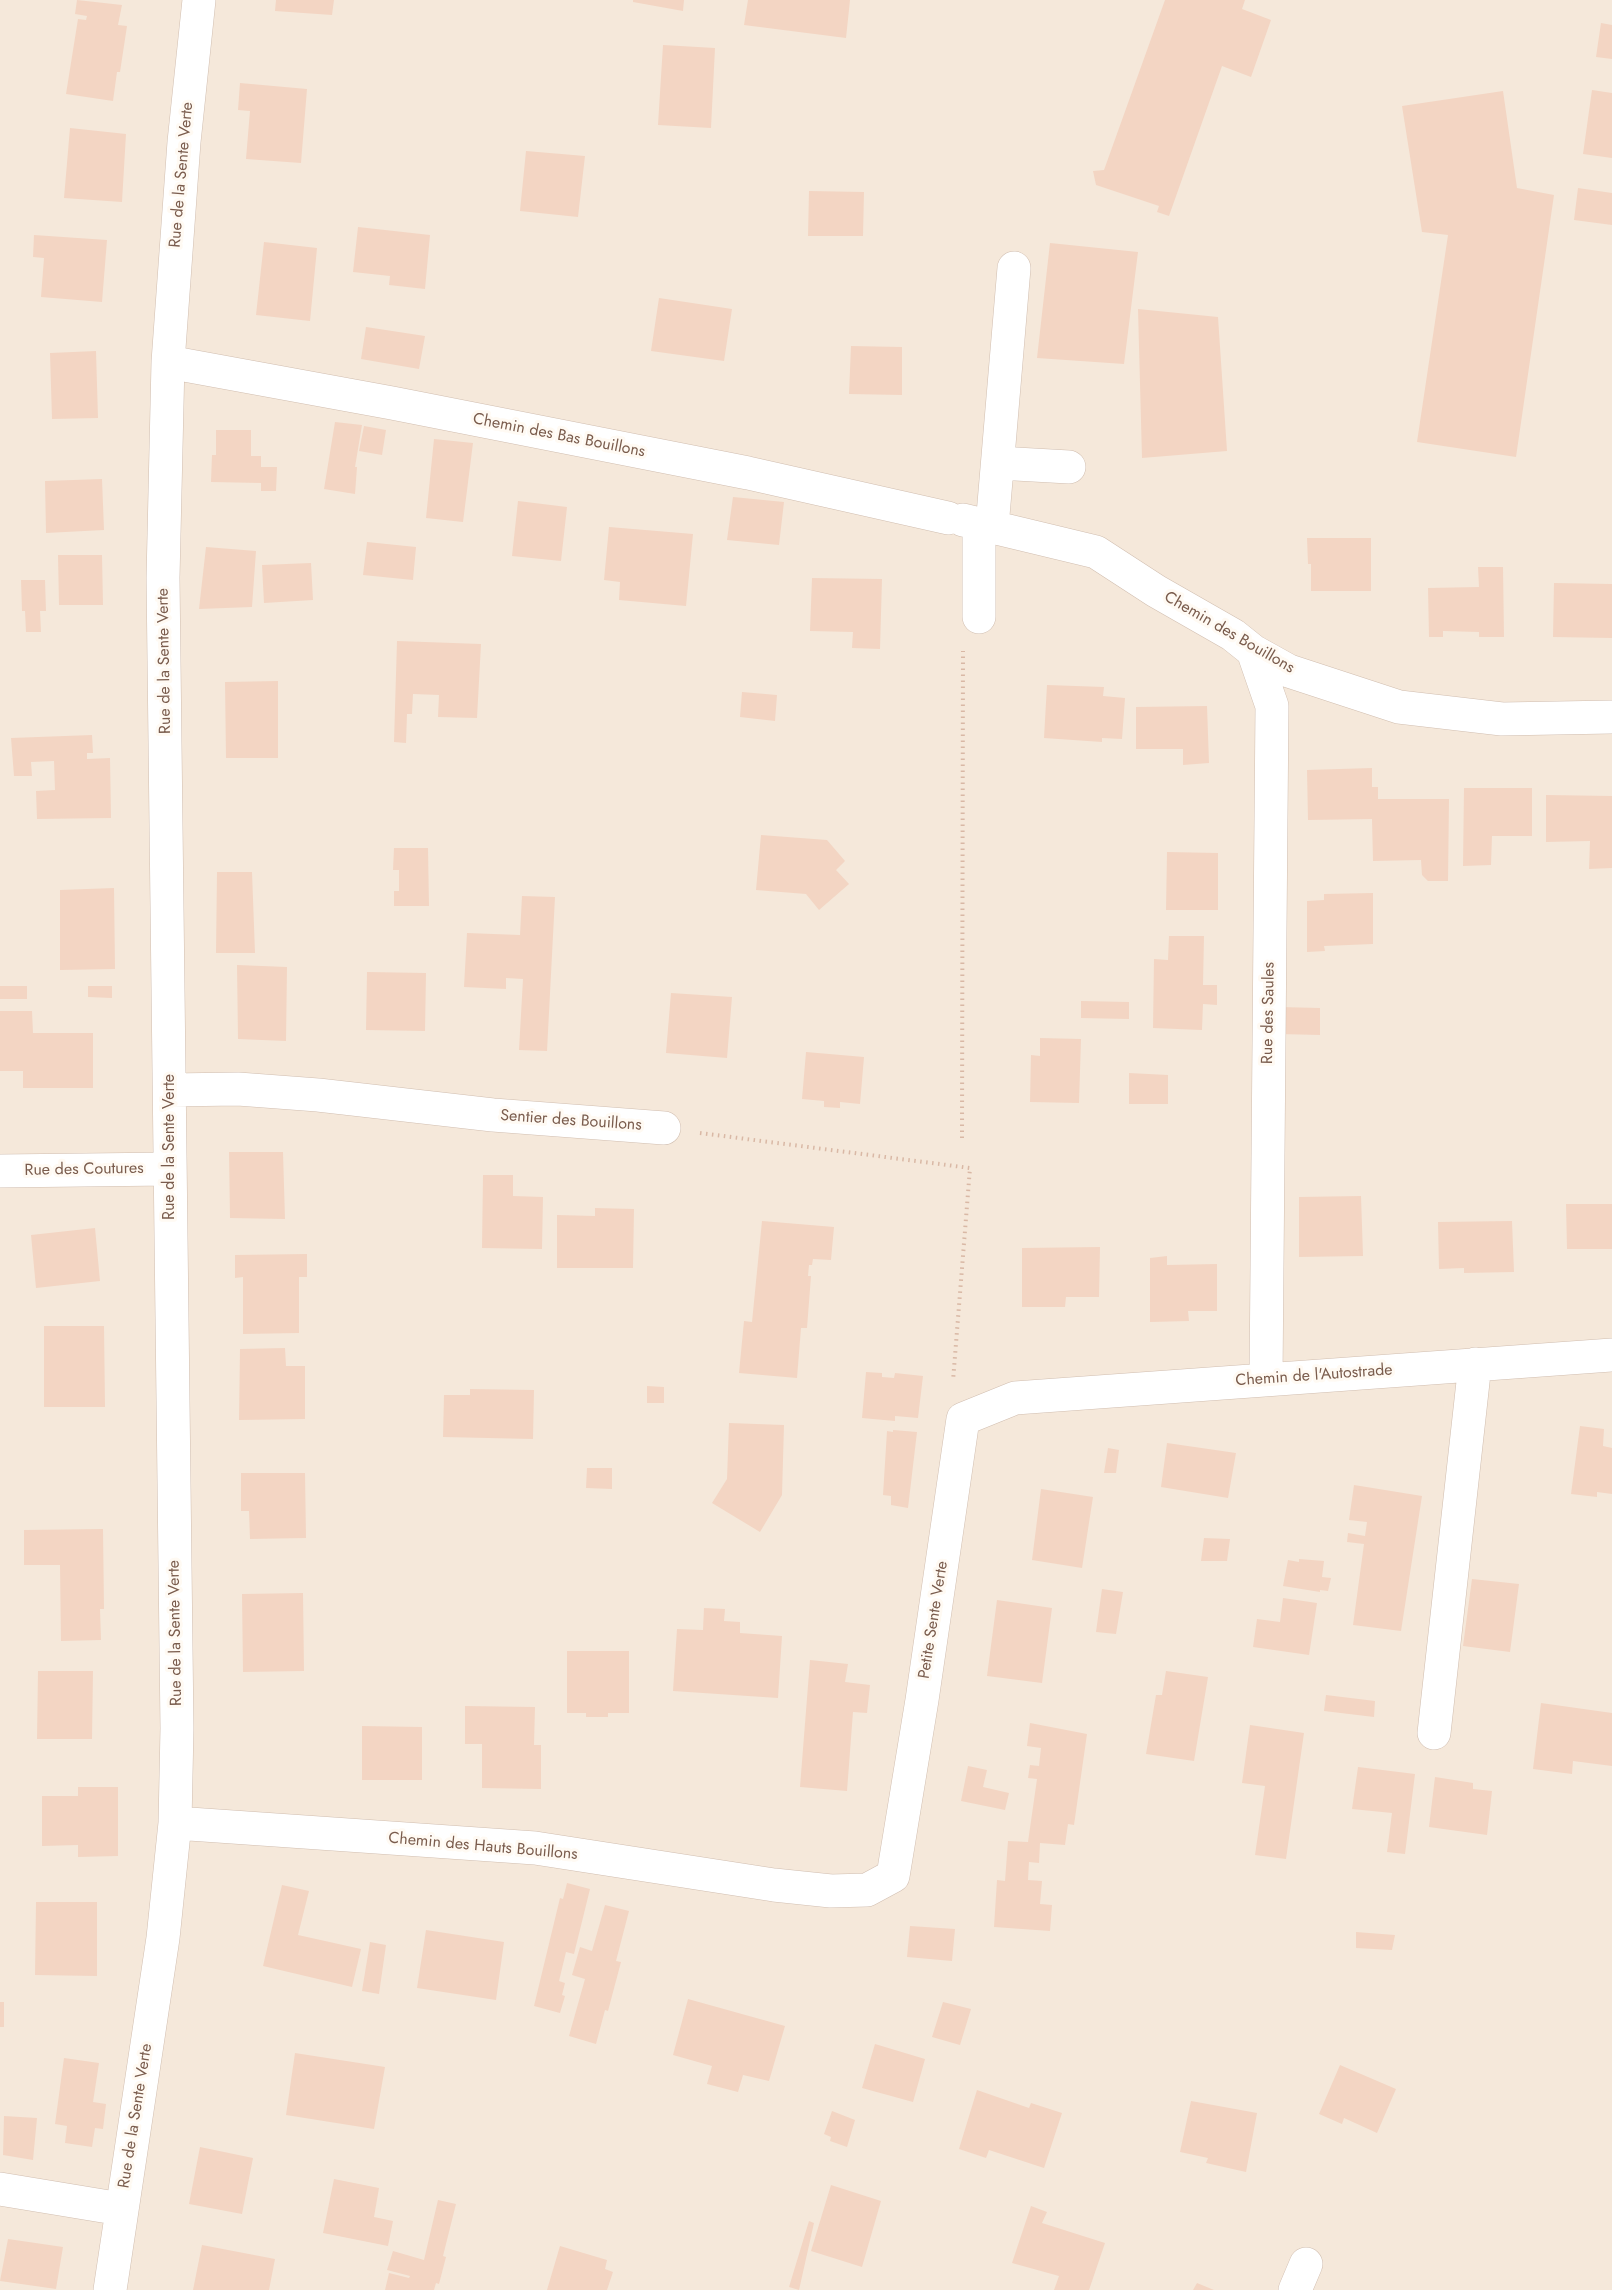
<!DOCTYPE html>
<html>
<head>
<meta charset="utf-8">
<style>
  body { margin:0 }
  canvas { display:block; background:#fdf6ec }
</style>
</head>
<body>
<canvas width="1612" height="2290"></canvas>
<script>
const g = document.querySelector('canvas').getContext('2d');
g.lineJoin = 'round';
function fillPath(path, color) { g.fillStyle = color; g.fill(path, 'evenodd'); }
function stroke(path, color, width, dash) { g.strokeStyle = color; g.lineWidth = width; g.lineCap = dash ? 'butt' : 'round'; g.setLineDash(dash || []); g.stroke(path); }
function label(font, color, halo, rows, align = 'center') {
  g.font = font + ' Jost,sans-serif'; g.lineWidth = 6; g.setLineDash([]); g.textBaseline = 'middle'; g.strokeStyle = halo; g.fillStyle = color; for (const [text, x, y, turn = 0] of rows) {
    g.save(); g.translate(x, y); g.rotate((+turn || 0) * Math.PI / 180); g.textAlign = isNaN(turn) ? turn : align; if (halo) g.strokeText(text, 0, 0); g.fillText(text, 0, 0); g.restore();
  }
}
const residential = new Path2D(`
  M0 0H1612V2290H0Z`);
const building = new Path2D(`
  M77 0 122 5 118 25 127 26 120 72H117L113 101 66 94 78 19 86 20 87 16 75 14Z
  M276 0H334L332 15 275 11Z
  M633 0H684L683 11 633 2Z
  M748 0H850L846 38 744 25Z
  M1165 0H1245L1242 9 1271 20 1251 77 1222 66 1169 216 1157 212 1159 206 1096 185 1093 171 1104 170Z
  M1601 23 1612 25V59L1596 57Z
  M663 45 715 48 711 128 658 125Z
  M240 83 307 89 301 163 246 159 250 111 238 110Z
  M1592 90 1612 93V158L1583 154Z
  M1503 91 1517 188 1554 195 1516 457 1417 442 1448 235 1422 232 1402 106Z
  M70 128 126 134 122 202 64 198Z
  M526 151 585 156 578 217 520 211Z
  M1578 188 1612 193V225L1574 220Z
  M809 191 864 192 863 236H808Z
  M358 227 430 235 425 289 389 285 390 276 353 272Z
  M34 235 107 240 102 302 41 297 44 258 33 257Z
  M264 242 317 248 310 321 256 315Z
  M1050 243 1138 252 1124 364 1037 358Z
  M659 298 732 309 724 361 651 351Z
  M1138 309 1218 317 1227 451 1142 458Z
  M366 327 425 336 419 369 361 359Z
  M851 346 902 347V395L849 394Z
  M96 351 98 418 52 419 50 353Z
  M335 422 362 425 355 467H357L355 494 324 489Z
  M364 426 386 430 382 455 359 451Z
  M216 430H251V456H261V467H277L276 491H261V483L211 482 212 455H216Z
  M434 439 473 443 463 522 426 518Z
  M102 479 104 530 46 533 45 481Z
  M733 497 784 502 779 545 727 540Z
  M518 501 567 507 561 561 512 556Z
  M609 527 693 534 686 606 619 600 620 582 604 580Z
  M1307 538H1371V591H1311V564H1308Z
  M367 542 416 547 413 580 363 575Z
  M206 547 256 551 252 607 199 609Z
  M58 555H102L103 605H59Z
  M311 563 313 600 264 603 262 565Z
  M1478 567H1503L1504 637H1479V632L1443 631V637H1429L1428 588 1479 587Z
  M812 578 882 579 880 649 852 648 853 632 810 631Z
  M21 580H45L46 611H40L41 632H26L25 611H22Z
  M1554 583 1612 584V638L1553 637Z
  M397 641 481 644 477 718 438 717 439 695 413 694 412 714H407L406 743 394 742Z
  M278 681V758H226L225 682Z
  M1047 685 1104 687 1103 696 1125 698 1122 739 1102 738V742L1044 738Z
  M742 692 777 695 775 721 740 717Z
  M1207 706 1209 763 1183 765V749H1136V707Z
  M92 735 93 753H87V759L110 758 111 818 37 819 36 791 55 790 54 761 31 762 32 776H14L11 738Z
  M1372 768V787H1378V799H1449L1448 881H1428L1422 875 1421 860 1373 861 1372 819 1308 820 1307 770Z
  M1464 788H1532V836H1492L1491 865 1463 866Z
  M1546 795 1612 796V868L1589 869 1590 841 1546 842Z
  M761 835 827 840 845 861 836 870 849 884 819 910 806 894 756 890Z
  M394 848H428L429 906H394V891H399V870H393Z
  M1167 852 1218 853V910H1166Z
  M217 872H252L255 953H216Z
  M114 888 115 969 60 970V890Z
  M1373 893V944L1324 946 1325 951 1307 952V901L1324 900V894Z
  M522 896 555 897 547 1051 519 1050 523 979 506 978V989L464 987 467 933 520 935Z
  M1169 936H1204L1203 985H1217V1005L1203 1004 1202 1030 1153 1028 1154 959 1168 960Z
  M237 965 287 967 286 1041 238 1039Z
  M367 972 426 973 425 1031 366 1030Z
  M0 986H27V999H0Z
  M88 986H112V998L88 997Z
  M671 993 732 997 727 1058 666 1053Z
  M1081 1001 1129 1002V1019L1081 1018Z
  M1279 1007 1320 1008V1035L1279 1034Z
  M0 1011H32L33 1033H93V1088H23V1071H0Z
  M1040 1038 1081 1039 1079 1103 1030 1102 1031 1055 1040 1056Z
  M806 1052 864 1057 860 1104 840 1102V1108L824 1107V1101L802 1099Z
  M1129 1073 1168 1075V1104H1129Z
  M229 1152H283L285 1219 230 1218Z
  M483 1175H513V1196L543 1197 542 1249 482 1248Z
  M1361 1196 1363 1256 1299 1257V1197Z
  M1566 1204H1612V1249H1567Z
  M595 1208 634 1209 633 1268H557V1215L595 1216Z
  M762 1221 834 1227 831 1260 813 1259 812 1265H809L808 1276H811L807 1328H801L797 1378 739 1373 744 1321 752 1322Z
  M1512 1221 1514 1272 1464 1273V1268L1439 1269 1438 1222Z
  M95 1228 100 1281 36 1288 31 1235Z
  M1100 1247 1099 1297H1066L1065 1307H1022V1248Z
  M307 1254V1277H299V1333L243 1334V1277L235 1278V1255Z
  M1167 1256V1265L1217 1264V1311H1188L1189 1321 1150 1322V1258Z
  M44 1326H104L105 1407H44Z
  M285 1348 286 1366H305V1419L239 1420 240 1349Z
  M866 1372 882 1373V1377L894 1378 895 1373 923 1376 918 1418 895 1416V1421L862 1418Z
  M647 1386 664 1387V1403H647Z
  M470 1389 534 1390 533 1439 443 1437 444 1395H470Z
  M729 1423 784 1425 782 1495 760 1532 712 1503 727 1479Z
  M1580 1426 1604 1429 1603 1446 1612 1448V1494L1597 1492V1497L1571 1494Z
  M893 1430 917 1432 908 1508 891 1505V1496L883 1495 887 1431 893 1432Z
  M1167 1443 1236 1453 1228 1498 1161 1487Z
  M1108 1448 1119 1450 1116 1473H1104Z
  M587 1468H612V1489L586 1488Z
  M241 1473H305L306 1538 250 1539 249 1511H241Z
  M1354 1485 1422 1496 1401 1631 1353 1625 1364 1544 1347 1542 1348 1533 1365 1536 1367 1522 1349 1520Z
  M1041 1489 1093 1497 1082 1568 1032 1560Z
  M103 1529 104 1609H100L101 1640 61 1641 60 1565H24V1530Z
  M1204 1538 1230 1539 1227 1561H1201Z
  M1299 1559 1324 1561 1322 1577 1331 1578 1328 1591 1320 1590V1592L1283 1586 1288 1560 1299 1562Z
  M1472 1579 1519 1584 1510 1652 1463 1646Z
  M1102 1589 1123 1592 1116 1634 1096 1632Z
  M303 1593 304 1671 243 1672 242 1594Z
  M1283 1598 1317 1603 1309 1655 1253 1647 1257 1619 1280 1622Z
  M997 1600 1052 1608 1042 1683 987 1676Z
  M704 1608 725 1609 724 1621 740 1622V1633L782 1636 778 1698 673 1691 677 1629 703 1630Z
  M567 1651H629V1713H608V1717H586V1713H567Z
  M810 1660 848 1664 845 1682 870 1685 867 1713 853 1712 847 1791 800 1787Z
  M38 1671H93L92 1739H37Z
  M1166 1671 1208 1677 1194 1761 1146 1754 1156 1695H1162Z
  M1326 1695 1375 1701 1374 1717 1324 1711Z
  M1541 1703 1612 1713V1766L1573 1761 1572 1774 1533 1769Z
  M465 1706 535 1707 534 1745H541V1789L482 1788V1744H465Z
  M1030 1723 1087 1734 1074 1825 1068 1824 1065 1845 1040 1843 1039 1863 1029 1862 1028 1880 1042 1881 1040 1904 1052 1905 1050 1931 994 1927 997 1880 1005 1881 1008 1841 1028 1842 1037 1779 1028 1778 1030 1765 1039 1766 1041 1748 1027 1746Z
  M1250 1725 1304 1733 1286 1859 1255 1855 1265 1786 1242 1783Z
  M362 1726 422 1727V1780H362Z
  M968 1766 987 1770 983 1787 1009 1793 1005 1810 961 1801Z
  M1358 1767 1415 1774 1405 1854 1387 1852 1392 1813 1352 1809Z
  M1435 1777 1473 1783V1789L1492 1791 1487 1835 1429 1827Z
  M78 1787H118V1856L78 1857V1845L42 1846V1796H78Z
  M567 1883 590 1889 574 1954 566 1952 559 1981 565 1983 562 1995 565 1996 560 2013 534 2006 560 1898 563 1899Z
  M282 1885 309 1891 298 1935 361 1949 352 1987 263 1966Z
  M36 1902H97V1976L35 1975Z
  M605 1905 629 1911 616 1961 621 1962 608 2011 605 2010 596 2044 569 2036 585 1979 572 1975 580 1947 592 1951Z
  M910 1926 955 1929 952 1961 907 1957Z
  M426 1930 504 1942 496 2000 417 1988Z
  M1356 1932 1395 1935 1392 1950 1356 1948Z
  M370 1942 386 1945 379 1994 362 1991Z
  M688 1999 785 2026 769 2081 743 2075 738 2092 707 2084 712 2066 673 2055Z
  M0 2002H4V2027H0Z
  M943 2002 971 2009 960 2045 932 2037Z
  M875 2044 925 2059 913 2102 862 2088Z
  M295 2053 385 2067 374 2129 286 2115Z
  M64 2058 99 2063 93 2102 106 2104 103 2129 95 2128 92 2147 65 2143 67 2126 55 2124Z
  M1340 2065 1396 2089 1377 2133 1344 2118 1342 2124 1319 2114Z
  M977 2090 1029 2108 1031 2103 1062 2113 1044 2168 989 2150 986 2158 959 2149Z
  M1191 2101 1257 2113 1246 2172 1206 2163 1208 2158 1180 2152Z
  M832 2111 855 2120 847 2147 830 2141 831 2137 824 2134Z
  M4 2116 37 2118 33 2160 3 2155Z
  M200 2147 253 2158 242 2214 189 2204Z
  M334 2179 379 2188 374 2217 393 2221 388 2246 323 2233Z
  M831 2185 881 2201 862 2267 811 2251Z
  M438 2200 456 2204 443 2256 446 2257 439 2284 436 2283 434 2290H385L389 2273 409 2278 410 2276 387 2270 393 2251 424 2260Z
  M1031 2206 1047 2212 1042 2223 1105 2243 1089 2290H1054L1059 2276 1012 2263Z
  M809 2221 814 2223 799 2290 789 2287Z
  M8 2239 63 2247 56 2289 0 2281Z
  M202 2245 275 2259 269 2290H193Z
  M560 2246 607 2260 605 2269 613 2272 607 2290H547Z
  M1197 2283 1214 2290H1193Z`);
const path = new Path2D(`
  M700 1133 970 1168 953 1381
  M962 1138 963 651`);
const minor = new Path2D(`
  M168 362 392 403 748 473 948 518
  M998 463 1069 467
  M963 520 1096 552 1156 591 1233 635 1253 651 1289 671 1399 707 1502 719 1612 717
  M979 524V617
  M992 527 1014 268
  M1253 651 1272 706 1266 1379
  M170 1090 238 1089 318 1095 493 1115 664 1128
  M0 1171 169 1169
  M1434 1733 1475 1364
  M175 1823 535 1848 774 1885 831 1891 867 1890 893 1876 922 1700 963 1419 1015 1398 1612 1355
  M0 2189 121 2209
  M110 2290 163 1938 175 1823 177 1728 163 578 168 362 184 142 199 0
  M1295 2290 1306 2264`);
const streetNames = [
  ["Rue de la Sente Verte",182,175,-85],
  ["Chemin des Bas Bouillons",559,436,11],
  ["Chemin des Bouillons",1229,633,30],
  ["Rue de la Sente Verte",165,661,-91],
  ["Rue des Saules",1269,1013,-89],
  ["Sentier des Bouillons",571,1121,4],
  ["Rue de la Sente Verte",170,1147,-90],
  ["Rue des Coutures",84,1170,-1],
  ["Chemin de l'Autostrade",1314,1376,-4],
  ["Petite Sente Verte",934,1620,-81],
  ["Rue de la Sente Verte",176,1633,-91],
  ["Chemin des Hauts Bouillons",483,1847,5],
  ["Rue de la Sente Verte",136,2116,-81]
];
fillPath(residential, '#f5e8da');
fillPath(building, '#f3d5c3');
stroke(minor, '#d1beb0', 34);
stroke(path, '#d9b8a5', 4, [1.5, 4.5]);
stroke(minor, '#fff', 33);
label('16px', '#7a5c4d', '#fffaf3', streetNames);
</script>
</body>
</html>
